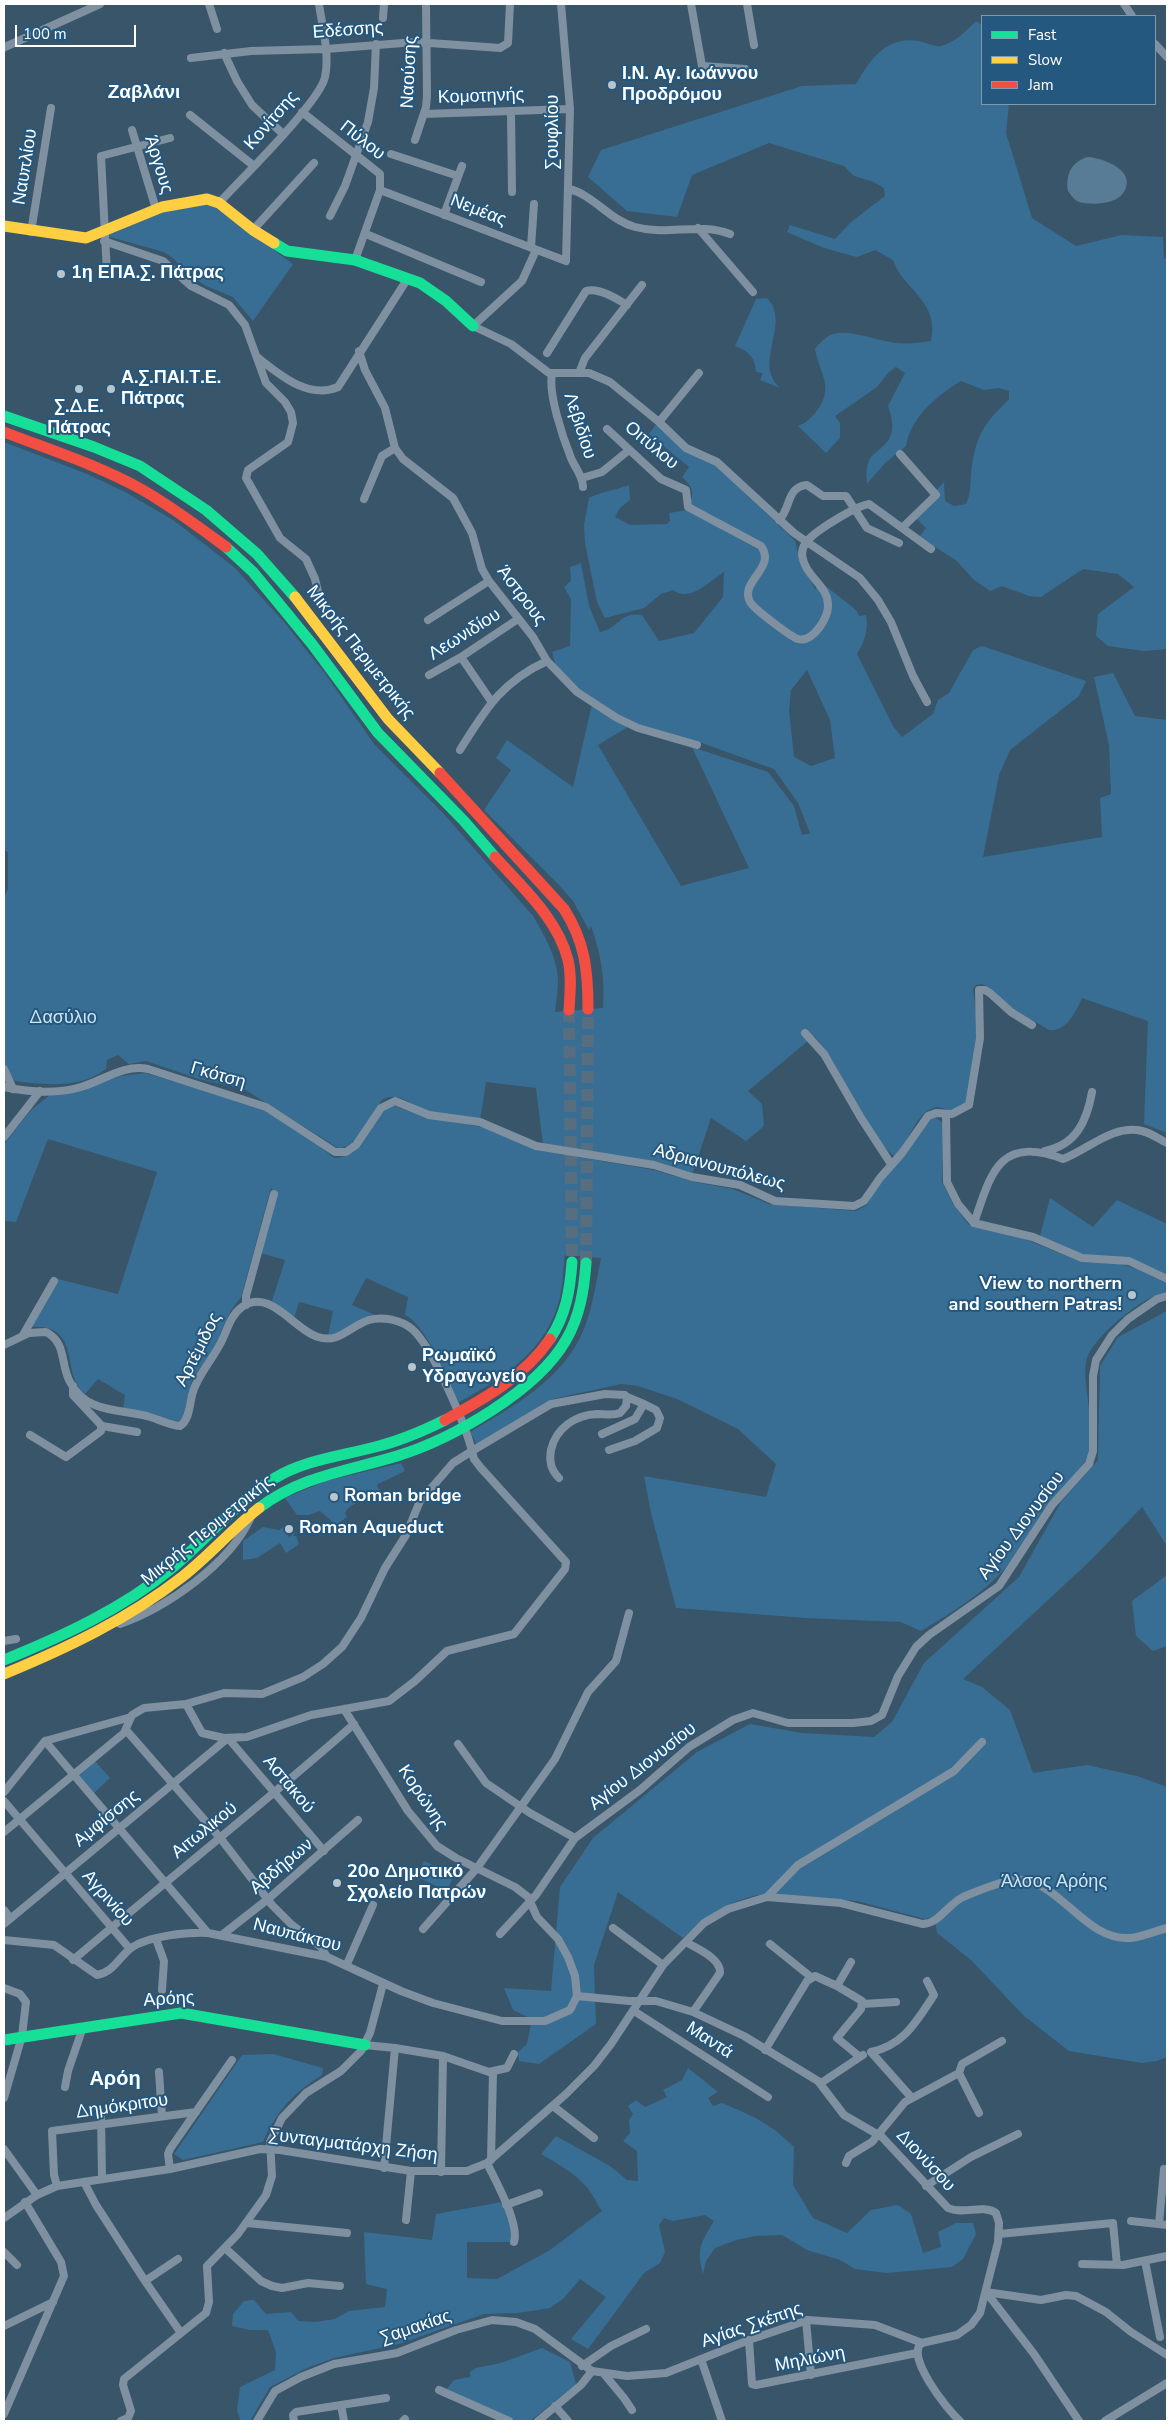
<!DOCTYPE html>
<html>
<head>
<meta charset="utf-8">
<style>
  body { margin:0 }
  #map { position:relative; width:1171px; height:2425px; overflow:hidden; background:#39556a; font-family:"Nunito Sans",sans-serif }
  canvas { display:block }
  .frame { position:absolute; inset:0; border:5px solid #fff; pointer-events:none }
  .legend { position:absolute; left:981px; top:15px; width:175px; height:90px; box-sizing:border-box; background:#25587e; border:1px solid #7c9bb2; margin:0; padding:6px 9px; list-style:none; font-size:15px; color:#fff }
  .legend li { display:flex; align-items:center; gap:10px; height:25px }
  .legend b { width:25px; border:1px solid #7c9bb2 }
  .scale { position:absolute; left:15px; top:25px; width:121px; height:22px; box-sizing:border-box; border:2px solid #fff; border-top:0; padding-left:6px; font-size:15px; line-height:18px; white-space:nowrap; color:#fff; -webkit-text-stroke:4px #25587e; paint-order:stroke }
</style>
</head>
<body>
<div id="map">
<canvas width="1171" height="2425"></canvas>
<div class="frame"></div>
<ul class="legend">
<li><b style="height:6px;background:#16e098"></b>Fast</li>
<li><b style="height:6px;background:#ffcf43"></b>Slow</li>
<li><b style="height:6px;background:#f24e42"></b>Jam</li>
</ul>
<div class="scale">100 m</div>
</div>
<script>
const g = document.querySelector('canvas').getContext('2d');
g.lineJoin = 'round';
function fillPath(path, color) { g.fillStyle = color; g.fill(path, 'evenodd'); }
function stroke(path, color, width, dash) { g.strokeStyle = color; g.lineWidth = width; g.lineCap = dash ? 'butt' : 'round'; g.setLineDash(dash || []); g.stroke(path); }
function label(font, color, halo, rows, align = 'center') {
  g.font = font + ' "Nunito Sans",sans-serif'; g.lineWidth = 4; g.setLineDash([]); g.textBaseline = 'middle'; g.strokeStyle = halo; g.fillStyle = color; for (const [text, x, y, turn = 0] of rows) {
    g.save(); g.translate(x, y); g.rotate((+turn || 0) * Math.PI / 180); g.textAlign = isNaN(turn) ? turn : align; if (halo) g.strokeText(text, 0, 0); g.fillText(text, 0, 0); g.restore();
  }
}
const green = new Path2D(`
  M976 21 982 25V104H1009L1006 133 1032 218 1076 246 1122 235 1163 237 1164 259H1167V649L1144 651 1108 646 1096 636 1098 614 1134 587 1118 574 1083 569 1041 597 1029 596 1002 586 990 591 974 580 957 561 919 537 926 528 913 515 944 482 945 501 954 506 966 504C971 493 970 485 971 474 975 436 983 425 1009 399V391L999 388 984 390 961 381C937 396 911 416 906 446L885 463 867 484C866 476 866 464 871 457 874 453 880 450 883 446 896 435 893 421 888 406L905 373 896 367 889 372 877 387 835 416 840 423V438L826 453 798 426C806 423 810 419 816 412 835 387 820 375 815 349 820 343 825 337 833 334 848 329 879 341 896 343 908 344 919 343 931 341 940 301 904 291 893 260L875 250 857 257 824 248 787 232 790 225 835 239 851 222 885 196 884 188 874 182 854 176 844 166 769 143 692 175 677 217 627 211 588 177 601 150 802 86 856 84C870 60 886 36 918 41 925 42 934 47 941 46 956 42 966 31 976 21Z
  M202 198 293 264 253 321 233 297 206 286 187 273 174 259 164 252 110 237 109 234 148 212Z
  M767 298C792 324 752 362 780 388L760 380 763 373 756 372C756 358 747 350 735 346L756 299Z
  M657 423 713 463 786 532 795 541 800 562 815 589 822 583 856 610 859 616 866 615C869 629 864 643 857 654L893 726 902 737 933 714 938 700 949 693 973 650 982 646 1086 681 1079 696 1010 750 999 775 983 857 1102 837 1100 798 1111 794 1109 745 1094 677 1113 673 1135 716 1167 720V1133L1144 1124 1148 1021 1082 998C1076 1011 1067 1032 1049 1030L1012 1008 989 987 982 984 976 985 973 989 978 1026 967 1102C947 1119 944 1102 931 1109 912 1119 909 1144 894 1156 857 1127 847 1070 814 1036L748 1091 762 1104 764 1126 746 1141 711 1118 692 1175 658 1162 543 1145 536 1088 486 1082 480 1120C464 1117 448 1116 433 1113 416 1109 398 1089 382 1100 372 1115 358 1148 338 1148L244 1089 199 1079 146 1061 129 1064 118 1055 107 1060 106 1069C78 1091 36 1084 4 1079V897L8 889V852L4 850V442L87 474 125 492 173 520 234 567 284 622 326 675 374 744 443 813 533 916C544 935 558 958 558 981 558 991 556 1001 555 1012L603 1008C605 979 601 954 591 926L589 930 573 901 559 885 484 810 511 770 496 758 507 740 573 787 592 704 628 727 598 745 681 886 749 868 692 747 768 772 794 806 802 835 810 833 798 803 774 769 702 743 687 741 636 726 576 688 556 667 552 652 570 646 571 599 564 587 571 581 570 567 581 563 589 606 600 632C619 628 620 611 642 615L659 641 694 633 723 597 724 572C709 581 691 603 673 590L661 594 644 608 605 618 597 602 585 543 584 525 589 498C599 492 617 490 629 485L630 500 620 508 615 517 630 525 667 524 670 521 669 513 687 510 759 550 767 551 689 504C696 493 691 485 682 477L689 467 649 434ZM807 670 830 720 835 758 811 766 794 757 789 711 791 690Z
  M145 1073 259 1107 317 1144 334 1158C368 1157 368 1118 392 1105L424 1117 487 1128 537 1150 654 1170 695 1182 733 1189 769 1204 856 1211 867 1205 872 1194 929 1119 935 1117 943 1123 942 1182 953 1204 969 1225 1025 1239 1081 1262 1121 1264 1137 1269 1167 1284V1291C1159 1295 1150 1297 1143 1302 1127 1311 1088 1344 1086 1362 1082 1388 1097 1427 1089 1453 1083 1470 1058 1492 1046 1507 1033 1524 1025 1545 1012 1561 988 1590 953 1612 921 1631L901 1622 806 1618 676 1608 651 1513 644 1476 766 1497 776 1464 738 1429 677 1399 638 1386 621 1384 552 1399 477 1445 470 1432C514 1406 564 1379 584 1329 593 1306 596 1282 601 1258L565 1255C563 1269 563 1284 560 1297 548 1350 503 1378 459 1402 448 1381 425 1323 405 1315L408 1297 366 1278 352 1305 375 1315C358 1318 345 1331 328 1336L333 1311 299 1302 294 1318 272 1301 285 1260 261 1253 277 1193 271 1188 241 1297 230 1312 212 1352 192 1380 182 1422 123 1410 125 1395 98 1379 85 1394C60 1375 83 1323 31 1327L58 1279 118 1294 157 1172 48 1139 16 1222 4 1221V1144L31 1110 50 1095 120 1076Z
  M1050 1198 1093 1227 1117 1200 1167 1224V1277L1136 1261 1088 1257 1040 1236Z
  M1167 1311V1546L1142 1507 1090 1561 963 1679 982 1687 1010 1710 1033 1773 1087 1765 1137 1776 1167 1787V2057L1157 2061 1142 2063 1069 2051 1024 2016 971 1960 937 1933 935 1921 931 1917 925 1919 857 1901 768 1894C735 1896 706 1916 683 1938L618 1892 594 1965 596 2024 539 2064 519 2061 518 2052 527 2044 532 2019 513 2010 504 1988 551 1991 560 1887 593 1838 697 1752 750 1724 802 1733 874 1737 892 1722 924 1663 1019 1577 1061 1502 1098 1460 1100 1366 1118 1337Z
  M401 1463 405 1471 378 1484 377 1486 381 1492 375 1491 348 1508 345 1513 347 1517 336 1525 320 1511 309 1515H297L285 1498 326 1481Z
  M263 1527 279 1530 283 1527 289 1529 286 1533 289 1537 296 1532 293 1536H296L299 1544 286 1553 280 1543 257 1558 243 1560V1541Z
  M1167 1575V1646L1153 1651 1136 1636 1132 1601Z
  M95 1761 110 1778 94 1793 79 1776Z
  M424 1861 454 1875 447 1891 417 1877Z
  M273 2054 323 2068 322 2075C294 2092 276 2112 263 2142L183 2160 174 2154 242 2055Z
  M688 2068 718 2092 708 2098 713 2106 722 2103C753 2116 770 2123 794 2147L793 2185 813 2218 847 2233 871 2210 898 2205 911 2214 923 2253 941 2247 938 2232 956 2223H973L976 2234 963 2259 952 2267 887 2273 855 2269 840 2260 807 2250 782 2235 755 2236 736 2240 715 2248 706 2261 703 2274C696 2248 701 2243 714 2221L705 2215 673 2221 664 2218 659 2225 665 2252 660 2263 644 2273 588 2349 571 2339 606 2297 580 2279 564 2298 550 2308 518 2313 484 2314 399 2344 334 2358 309 2367 270 2387 250 2421H241L237 2411 240 2387 275 2370 276 2352 268 2330H250L232 2326 233 2314 244 2301 254 2300 266 2314 291 2312 298 2321 315 2322 335 2319 349 2311 385 2307 387 2289 366 2284 364 2232 432 2240 436 2214 502 2202 513 2235 510 2242H467V2278L497 2279 550 2250 602 2211C596 2203 592 2192 585 2185 574 2173 555 2162 541 2154L556 2136 610 2166 627 2180 638 2181 637 2151 623 2141 630 2133 629 2120 633 2114 628 2106 636 2100 645 2107 667 2097 663 2090 682 2080Z
  M542 2348 570 2362 576 2384 530 2421H517L446 2390 454 2380 470 2377V2372L476 2368 501 2363Z`);
const water = new Path2D(`
  M1088 157C1103 158 1137 170 1124 192 1116 205 1092 205 1079 202 1074 200 1071 195 1068 191 1065 175 1072 161 1088 157Z`);
const primaryTunnel = new Path2D(`
  M569 1010 572 1262
  M586 1263 588 1009`);
const street = new Path2D(`
  M209 4 217 29
  M691 4 702 66 745 69
  M747 4 754 45
  M1124 4 1132 16
  M383 18 384 4
  M1155 44 1167 57
  M5 47 100 4
  M224 53 237 81 252 105 283 134
  M191 58 251 51 326 49 416 42 500 48 508 43 510 4
  M511 111 512 192
  M302 112 380 174V190L355 260
  M424 114 570 109
  M190 115 254 166
  M132 130 156 209
  M415 140 426 107 427 96 426 4
  M391 154 458 176
  M569 189C594 195 609 220 635 227 669 236 699 222 730 234
  M380 190 566 261 570 109 561 4
  M219 203C240 180 320 102 325 77 330 54 322 26 319 4
  M444 215 462 166
  M330 216 345 186 368 122 374 88 376 44
  M698 228 753 292
  M253 230 314 163
  M31 232 51 108
  M366 234 481 282
  M104 241 163 261 191 286 229 305 245 325 266 383 285 402 291 412 293 423 288 442 248 470 246 478 280 538 306 559 315 579 321 604
  M531 247 534 204
  M536 250 522 281 473 326 511 344 549 373H589L610 382 659 422 686 448 717 462 794 533 860 578 878 600 891 622 913 676 927 702
  M107 274 101 156 170 138
  M359 351 365 370 385 408 395 448 403 459 453 498 472 533 482 569 489 581 533 637 547 661 577 692 617 718 638 728 697 745
  M547 353 586 291C598 287 616 298 627 305
  M257 357C279 374 308 400 338 387L408 278
  M579 373 585 358 642 285
  M552 374C548 394 563 438 571 458 575 468 583 476 583 487
  M659 422 699 373
  M607 429 661 479 686 490 688 507 761 546C777 568 739 581 750 602 754 609 791 637 798 639 813 643 829 617 828 605 828 585 805 577 802 555 802 551 803 547 805 544 812 532 856 506 869 504L931 549
  M900 454 936 495 902 528
  M582 478 602 472 629 450
  M364 499 382 456 395 448
  M779 520C791 509 786 487 807 485L823 496H846L867 528 899 543
  M428 620 489 581
  M461 657 491 701
  M429 675 461 657 518 619
  M460 750C485 710 501 682 547 661
  M805 1033 824 1054 861 1118 891 1164
  M4 1069 13 1089
  M4 1087C28 1092 57 1094 81 1087 104 1080 124 1064 148 1069L266 1107 335 1152H346L356 1145 381 1108 395 1101 429 1115 480 1122 536 1146 654 1165 692 1177 740 1185 775 1201 854 1206 864 1201 880 1178 902 1153 928 1116 936 1113 952 1114 969 1105 980 1038 979 990H985L990 993 1011 1012 1032 1025
  M946 1114 947 1182 958 1204 974 1223 1033 1237 1082 1258 1129 1261 1167 1279
  M4 1137 40 1091
  M1045 1151C1076 1145 1087 1121 1092 1092
  M974 1223C991 1173 999 1135 1063 1159 1089 1149 1113 1124 1142 1131 1151 1133 1159 1139 1167 1143
  M246 1305V1296L274 1194
  M23 1335 54 1281
  M4 1345 29 1333 46 1332C67 1343 60 1364 70 1382 86 1413 118 1409 147 1416 158 1419 169 1425 180 1426 189 1421 190 1404 192 1395 197 1376 210 1363 219 1346 227 1333 229 1316 242 1307 270 1287 294 1330 318 1337 339 1344 350 1326 369 1320 383 1316 401 1320 412 1329 432 1346 465 1424 472 1451L453 1463 420 1501 406 1535 385 1568 361 1618 342 1647 323 1664 303 1677 262 1694 224 1693 186 1704 144 1708 132 1715 124 1733 4 1832
  M102 1426 137 1432
  M602 1434 635 1419 644 1404 627 1397
  M30 1435 66 1457 101 1431V1425L73 1395V1386
  M609 1450 635 1441 657 1428 660 1418 656 1410 644 1404
  M120 1624C166 1608 229 1564 250 1519
  M4 1641 16 1639
  M186 1704 202 1733 224 1738 247 1737 311 1715 389 1701 415 1681 447 1651 514 1634 565 1569 566 1562 481 1468 474 1459 472 1451 551 1404 605 1394 625 1395 627 1397 626 1406 620 1413C612 1416 605 1414 597 1414 575 1415 556 1428 551 1450 549 1462 551 1470 559 1478
  M344 1709 408 1811 437 1846 456 1858 515 1887 528 1897 537 1917 558 1939 568 1957 575 1976 577 1996
  M126 1730 221 1839 272 1905 292 1925 321 1947 327 1957
  M45 1741 208 1933 327 1957 401 1991 433 2003 502 2021H545L570 2010 577 1996 629 2001H656L693 2012 744 2036 818 2081 844 2115 882 2137 948 2208C963 2215 982 2204 996 2213L999 2223 998 2242 980 2313 971 2325 957 2335 922 2343C904 2355 948 2411 960 2421
  M458 1744 486 1783 530 1813 575 1838
  M4 1792 45 1741 131 1717
  M4 1801 130 1949
  M767 1897 841 1903 923 1924C940 1923 948 1904 963 1897 975 1892 1001 1881 1014 1880 1057 1875 1083 1941 1130 1938 1142 1937 1155 1931 1167 1928
  M4 1910 10 1918
  M4 1924 228 1738 324 1851
  M613 1928 663 1965
  M423 1929 477 1868 555 1759 588 1692 616 1661 629 1613
  M500 1934 536 1895 575 1838 640 1790 689 1747 733 1720 753 1713 788 1723H853L871 1721 882 1715 898 1676 916 1647 929 1635 999 1586 1052 1505 1089 1464 1093 1451V1376L1096 1360 1112 1335 1128 1319 1157 1299 1167 1296
  M222 1935 268 1899 358 1820
  M156 1939 164 1961 162 1990
  M4 1940 54 1945 97 1975C114 1972 119 1957 131 1948 148 1936 187 1932 208 1933
  M686 1942C697 1949 721 1958 720 1973L693 2012
  M770 1944 811 1977
  M73 1960C166 1881 262 1805 354 1724
  M347 1964 373 1905
  M837 1986 851 1962
  M4 1988 20 1994 26 2002 22 2036 4 2098
  M862 2004 896 2002
  M634 2011 768 2097
  M365 2045 395 2048 384 2168
  M395 2048 443 2056 489 2072 507 2068 514 2054
  M765 2050 807 1981 815 1976 837 1986 862 2001 861 2009 837 2038 860 2057
  M159 2072 162 2116
  M959 2073 962 2064 1002 2041
  M821 2083 863 2055
  M65 2087 68 2071 83 2027
  M911 2097 871 2052C904 2045 916 2022 934 1995L927 1981
  M553 2106 594 2138
  M101 2115 102 2179
  M4 2149 37 2195
  M491 2160 493 2072
  M487 2163C495 2180 520 2224 514 2242
  M846 2163 849 2156 872 2142 905 2102 959 2073 979 2113
  M170 2169 168 2154 170 2149 232 2060
  M441 2172 443 2056
  M84 2182 96 2205 145 2281 181 2333
  M57 2186 54 2175 52 2131 196 2112
  M926 2186 971 2157 1018 2134
  M506 2205 539 2193
  M4 2218 37 2195 57 2186 170 2169 260 2149 280 2150 411 2171H467L487 2163 566 2094 594 2066 611 2044 663 1965 704 1923 728 1909 767 1897 798 1865 954 1771 982 1742
  M406 2220 411 2171
  M1131 2221 1167 2225
  M247 2223 347 2233
  M1159 2224 1164 2169
  M999 2234 1113 2223 1117 2265
  M225 2248 261 2281 272 2286 282 2288 308 2283 340 2286
  M4 2252 17 2265
  M1145 2261 1160 2337
  M1082 2264 1123 2265 1167 2256
  M145 2281 178 2259
  M986 2292 1041 2300 1066 2295 1076 2296 1106 2312 1131 2332 1167 2355
  M986 2292 1034 2354 1079 2421
  M806 2320 811 2375
  M4 2326 53 2302
  M749 2340 752 2384 756 2385 917 2353
  M701 2359 722 2421
  M582 2366 611 2346 646 2329
  M604 2374 624 2398 632 2410
  M439 2390 509 2421
  M341 2405 344 2421
  M555 2406 568 2421
  M4 2414 64 2276 61 2262 25 2202
  M121 2421 128 2418 131 2411 123 2385 124 2379 206 2313 209 2302 207 2266 238 2234 266 2195 272 2176 270 2142 282 2118 306 2093 341 2071 361 2051 370 2033 383 1984
  M257 2421 275 2391 301 2377 334 2364 397 2353 456 2330 492 2320 516 2322 535 2329 592 2371 627 2376 666 2373 749 2340 808 2320 875 2325 922 2343
  M294 2421 293 2415 296 2412 386 2398
  M403 2421 405 2419
  M538 2421 581 2385 592 2371
  M1105 2421 1167 2383`);
const fast = new Path2D(`
  M274 243 287 251 355 260 420 283 446 301 473 326
  M4 416 94 447 140 466 206 510 257 554 295 597
  M226 547 253 572 312 644 378 733 464 821 495 857
  M550 1339C566 1315 570 1290 572 1262
  M259 1508C301 1476 348 1471 397 1456 452 1439 537 1391 566 1340 580 1316 584 1290 586 1263
  M4 1660C63 1636 122 1609 172 1568 207 1539 236 1502 275 1478 305 1460 341 1456 375 1447 400 1441 423 1431 445 1420
  M4 2040 181 2013 365 2045`);
const slow = new Path2D(`
  M4 226 86 238 162 207 207 199 219 203 253 230 274 243
  M295 597 388 719 440 773
  M4 1674C67 1648 128 1619 182 1577 209 1556 232 1529 259 1508`);
const jam = new Path2D(`
  M4 432C50 450 98 465 141 489 171 506 199 527 226 547
  M440 773 564 909C585 942 588 970 588 1009
  M495 857C522 887 558 919 568 960 572 976 570 994 569 1010
  M445 1420C484 1399 525 1376 550 1339`);
const markers = [
  [612,85,5,"#bac4cb"],
  [61,274,5,"#bac4cb"],
  [79,389,5,"#bac4cb"],
  [111,389,5,"#bac4cb"],
  [1132,1295,5,"#bac4cb"],
  [412,1367,5,"#bac4cb"],
  [334,1497,5,"#bac4cb"],
  [289,1529,5,"#bac4cb"],
  [337,1883,5,"#bac4cb"]
];
const streetNames = [
  ["Εδέσσης",348,31,-4],
  ["Ναούσης",410,72,-87],
  ["Κομοτηνής",481,97,-2],
  ["Κονίτσης",272,121,-49],
  ["Σουφλίου",554,132,-90],
  ["Πύλου",362,141,38],
  ["Άργους",158,165,73],
  ["Ναυπλίου",26,167,-81],
  ["Νεμέας",478,211,21],
  ["Λεβιδίου",579,426,72],
  ["Οιτύλου",651,446,40],
  ["Άστρους",521,596,53],
  ["Λεωνιδίου",465,635,-32],
  ["Μικρής Περιμετρικής",360,653,52],
  ["Γκότση",218,1076,16],
  ["Αδριανουπόλεως",719,1168,15],
  ["Αρτέμιδος",199,1350,-63],
  ["Αγίου Διονυσίου",1022,1526,-53],
  ["Μικρής Περιμετρικής",208,1531,-39],
  ["Αγίου Διονυσίου",643,1767,-38],
  ["Αστακού",288,1785,50],
  ["Κορώνης",422,1798,56],
  ["Αμφίσσης",107,1819,-39],
  ["Αιτωλικού",205,1831,-39],
  ["Αβδήρων",282,1867,-40],
  ["Αγρινίου",107,1899,49],
  ["Ναυπάκτου",297,1936,14],
  ["Αρόης",169,2000,-3],
  ["Μαντά",709,2041,33],
  ["Δημόκριτου",122,2107,-8],
  ["Συνταγματάρχη Ζήση",353,2146,7],
  ["Διονύσου",925,2161,47],
  ["Αγίας Σκέπης",752,2326,-19],
  ["Σαμακίας",416,2328,-19],
  ["Μηλιώνη",810,2360,-11]
];
const poiNames = [
  ["Ι.Ν. Αγ. Ιωάννου",622,75],
  ["Προδρόμου",622,96],
  ["1η ΕΠΑ.Σ. Πάτρας",71,274],
  ["Α.Σ.ΠΑΙ.Τ.Ε.",121,379],
  ["Πάτρας",121,400],
  ["Σ.Δ.Ε.",79,408,"center"],
  ["Πάτρας",79,429,"center"],
  ["View to northern",1122,1285,"right"],
  ["and southern Patras!",1122,1306,"right"],
  ["Ρωμαϊκό",422,1357],
  ["Υδραγωγείο",422,1378],
  ["Roman bridge",344,1497],
  ["Roman Aqueduct",299,1529],
  ["20ο Δημοτικό",347,1873],
  ["Σχολείο Πατρών",347,1894]
];
const parkNames = [
  ["Δασύλιο",63,1019],
  ["Άλσος Αρόης",1054,1883]
];
const neighbourhoodNames = [
  ["Ζαβλάνι",144,93]
];
const quarterNames = [
  ["Αρόη",115,2080]
];
fillPath(green, '#386e94');
fillPath(water, '#587c96');
stroke(primaryTunnel, '#576e80', 12, [12, 6]);
stroke(street, '#7f91a0', 8);
stroke(fast, '#16e098', 11);
stroke(slow, '#ffcf43', 11);
stroke(jam, '#f24e42', 11);
for (const [x, y, r, color] of markers) { const dot = new Path2D(); dot.arc(x, y, r, 0, 2 * Math.PI); g.fillStyle = color; g.fill(dot); stroke(dot, '#25587e', 2); }
label('18px', '#fff', '#25587e', streetNames);
label('bold 18px', '#fff', '#25587e', poiNames, 'left');
label('18px', '#cde4f4', '#25587e', parkNames);
label('bold 19px', '#fff', '#25587e', neighbourhoodNames);
label('bold 20px', '#fff', '#25587e', quarterNames);
</script>
</body>
</html>
